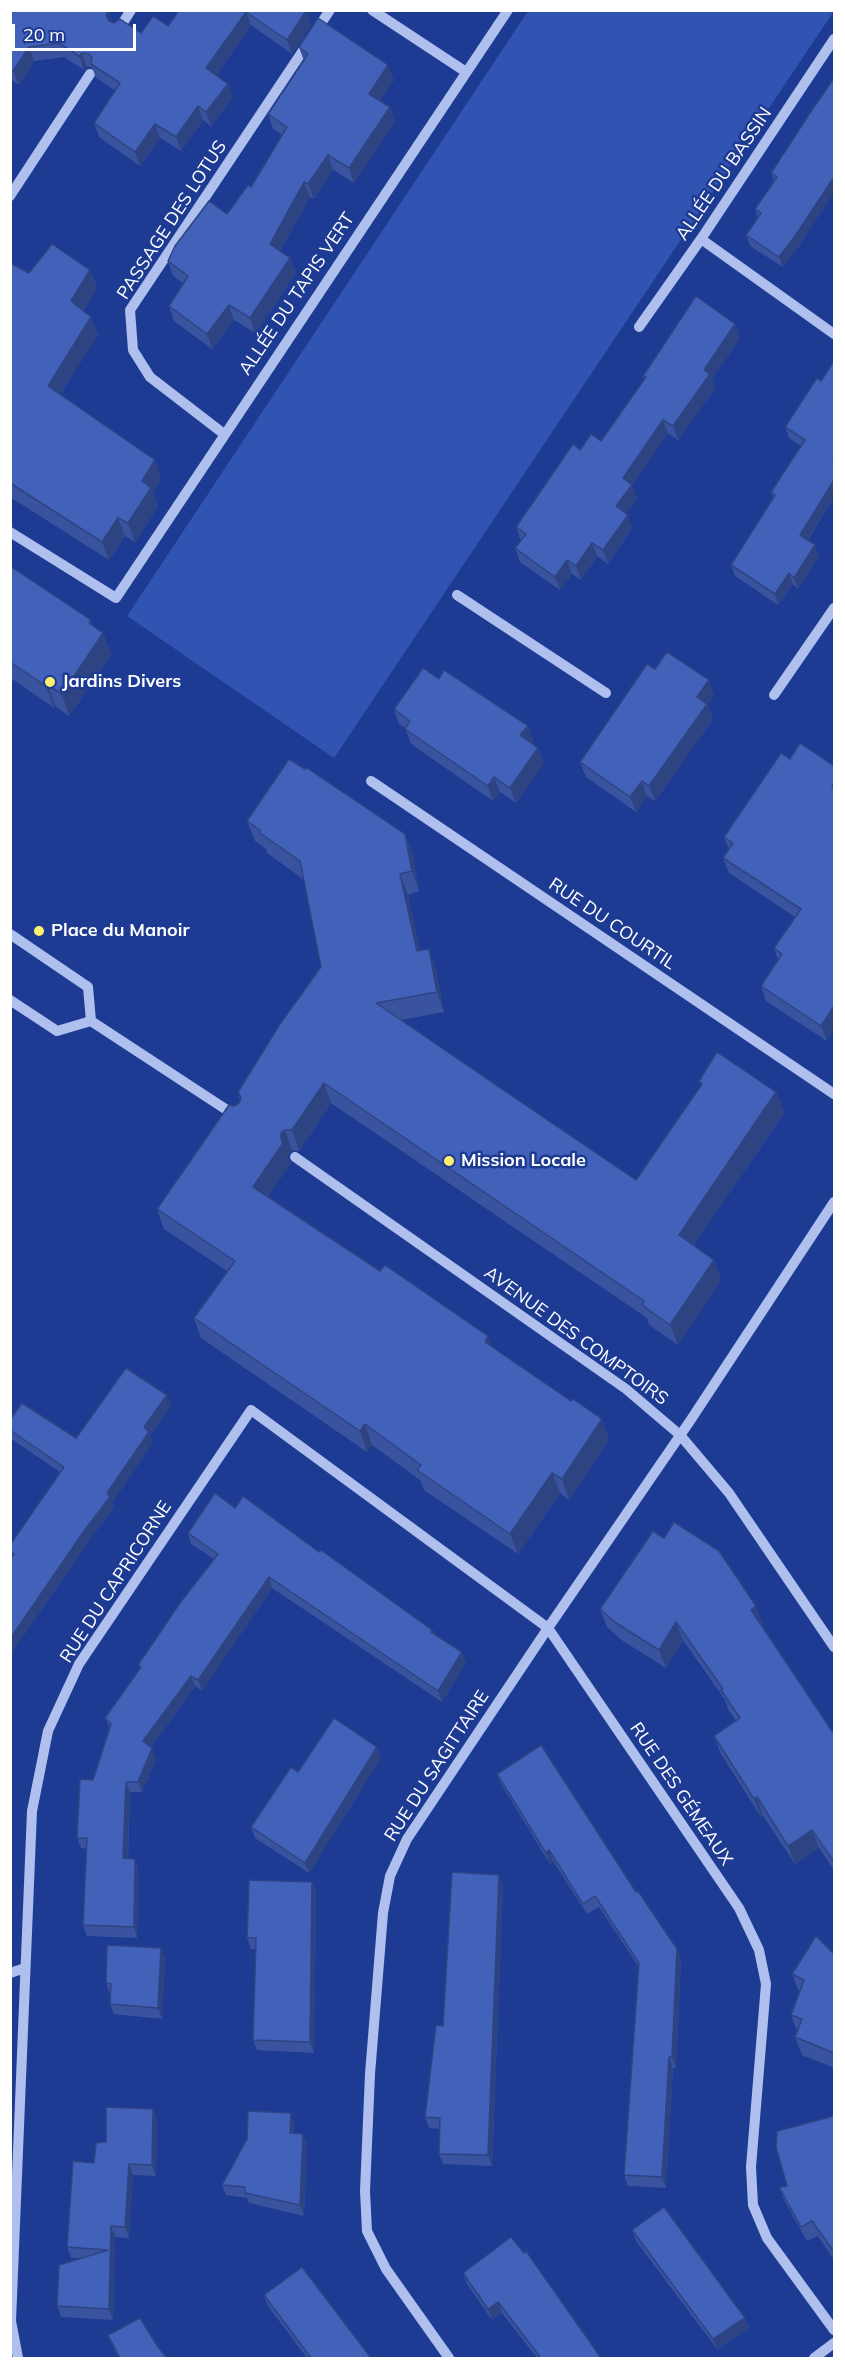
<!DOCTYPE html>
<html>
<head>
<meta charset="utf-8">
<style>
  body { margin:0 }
  #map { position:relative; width:845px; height:2369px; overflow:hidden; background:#1e3b93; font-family:Mulish,sans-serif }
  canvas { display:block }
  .frame { position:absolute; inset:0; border:12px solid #fff; pointer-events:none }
  .scale { position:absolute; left:12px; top:24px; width:124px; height:27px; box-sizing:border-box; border:3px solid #fff; border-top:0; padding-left:8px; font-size:18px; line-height:21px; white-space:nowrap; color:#fff; -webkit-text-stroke:4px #1e3b93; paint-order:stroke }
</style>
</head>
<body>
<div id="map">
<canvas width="845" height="2369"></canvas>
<div class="frame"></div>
<div class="scale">20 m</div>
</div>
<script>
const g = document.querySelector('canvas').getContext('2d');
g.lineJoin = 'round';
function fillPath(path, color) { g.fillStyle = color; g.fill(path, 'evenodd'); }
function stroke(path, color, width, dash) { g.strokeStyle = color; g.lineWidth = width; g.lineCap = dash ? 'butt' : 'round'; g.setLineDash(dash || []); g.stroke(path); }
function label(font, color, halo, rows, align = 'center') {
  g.font = font + ' Mulish,sans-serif'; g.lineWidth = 5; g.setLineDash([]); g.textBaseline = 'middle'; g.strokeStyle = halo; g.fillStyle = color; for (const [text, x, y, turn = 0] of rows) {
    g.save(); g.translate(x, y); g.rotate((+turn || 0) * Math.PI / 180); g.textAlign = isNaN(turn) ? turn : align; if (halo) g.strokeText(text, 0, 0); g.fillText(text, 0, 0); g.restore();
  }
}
const green = new Path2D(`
  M528 11H834L334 758 127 616Z`);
const minor = new Path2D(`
  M372 10 466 72
  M119 29 131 10
  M10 196 90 74
  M701 239 834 334
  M639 327 701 239 834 39
  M224 434 150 377 133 350 130 310 330 10
  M10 532 116 598 508 10
  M457 595 606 693
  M774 695 834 608
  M371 781 834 1094
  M10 934 88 987 91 1021
  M10 1000 57 1031 91 1021
  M91 1021 236 1116
  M295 1157 626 1389 680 1435 729 1493 834 1647
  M10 1973 25 1968
  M18 2358 11 2321 32 1811 48 1731 79 1664 251 1410 548 1628 739 1908 759 1950 766 1984 751 2167 753 2205 767 2238 834 2330
  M449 2358 386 2269 367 2231 365 2191 370 2074 383 1913 390 1876 407 1839 548 1628 690 1421 834 1202
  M814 2358 834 2343`);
const wall = new Path2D(`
  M10 10 108 11 112 22 141 33 168 26 179 10H306L311 25 292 54 251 25 216 75 228 84 233 97 211 126 203 120 181 151 160 138 140 166 99 137 94 123 116 91 96 78 92 67H87L84 70 64 57 34 61 19 85 10 79Z
  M299 47 394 80 380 101 390 107 395 122 354 183 333 170 314 199 310 197 280 251 290 258 296 273 255 333 234 320 212 349 174 321 169 306 183 283 173 276 168 261 227 214 251 187 282 135 273 129 268 114 304 61Z
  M808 116 799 246 783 267 750 246 746 235 758 218 755 209 774 181 771 173Z
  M10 263 29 273 90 270 97 288 83 311 91 317 98 335 60 394 161 478 153 492 158 506 135 542 125 536 109 560 10 497Z
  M735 324 740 338 712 379 715 388 678 440 668 433 632 485 637 499 626 513 632 528 608 564 597 556 581 580 572 574 560 590 520 562 515 548 521 541 516 527 580 450 601 441 644 379 643 376Z
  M817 378 834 497 808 540 819 555 798 589 793 584 778 605 735 576 731 565 773 499 771 492 801 446 789 438 785 427Z
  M10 566 103 633 111 655 69 716 55 706 54 708 14 680 10 681Z
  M655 669 714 695 707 705 713 719 655 801 647 796 636 812 586 777 580 762Z
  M439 679 528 726 533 741 531 743 538 748 544 763 516 803 500 792 493 801 411 744 405 728 399 724 394 709Z
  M781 753 827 1041 766 1001 761 986 778 960 774 948 795 917 729 873 723 858 729 849 724 837Z
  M247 821 405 834 413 855 419 891 408 895 420 951 436 970 444 1012 401 1020 636 1180 701 1086 699 1081 776 1092 784 1113 693 1246 714 1260 721 1280 678 1345 649 1325 647 1318 331 1103 299 1151 292 1150 289 1153 288 1157 291 1163 268 1196 493 1348 609 1439 569 1500 560 1493 518 1554 424 1490 420 1480 372 1445 367 1452 201 1338 194 1318 227 1271 164 1229 157 1209 234 1106 239 1103 240 1100 238 1092 321 967 303 879 267 853 266 849 255 841Z
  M171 1406 150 1435 153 1442 112 1503 114 1507 88 1542 10 1655V1545L60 1472 10 1438V1420L76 1438Z
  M235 1508 319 1552 432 1630 434 1633 466 1662 442 1702 272 1588 202 1691 195 1686 151 1747 156 1759 142 1792H130L128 1859H135L138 1870 137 1938 87 1936 83 1925 87 1849 81 1848 77 1838 93 1780 110 1729 105 1718 140 1668 138 1665 214 1559 191 1544 188 1533Z
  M600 1609 763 1624 761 1625 834 1734V1870L819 1848 795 1864 763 1816 761 1817 721 1754 714 1736 736 1721 728 1709 725 1700 683 1640 666 1668 623 1641 607 1627Z
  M381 1758 309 1873 255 1838 251 1827 298 1772Z
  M497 1774 636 1892 677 1949 681 1960 676 2068H673L666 2188 628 2186 624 2175 639 1967 599 1907 587 1914 553 1861 550 1864 501 1784Z
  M499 1875 503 1886 492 2166 443 2164 439 2154 440 2129 429 2128 425 2117 443 2026Z
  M312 1882 316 1893 314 2053 257 2050 253 2040 256 1949H251L247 1938Z
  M834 1954V2068L802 2055 795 2037 797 2031 791 2015 799 1992 792 1974Z
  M165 1959 162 2019 114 2014 110 2004V1994L106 1983Z
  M834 2116V2260L818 2236 807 2241 785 2202 779 2187 787 2186Z
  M157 2120 156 2176 133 2175 129 2238 115 2237 113 2320 61 2317 57 2306 81 2258H71L67 2247 94 2163 106 2142Z
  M294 2124V2133L303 2134 307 2145 304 2216 249 2203 247 2198 226 2195 222 2185Z
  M632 2230 745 2318 749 2328 717 2349 636 2241Z
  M524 2253 601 2358H537L502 2313 492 2320 467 2284 463 2273Z
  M264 2295 371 2358H307L268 2306Z
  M108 2335 158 2347 167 2358H119L112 2345Z`);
const shadedWall = new Path2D(`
  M108 11 113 25 112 29 106 15Z
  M306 11 311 25 292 54 287 40Z
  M246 12 251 25 212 82 206 68Z
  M29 47 34 61 19 85 13 71Z
  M82 53 87 67 84 70 79 56Z
  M388 65 394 80 375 109 369 94Z
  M228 84 233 97 211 126 206 112Z
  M198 106 203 120 181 151 176 137Z
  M390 107 395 122 354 183 349 168Z
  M155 124 160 138 140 166 135 152Z
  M328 155 333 170 314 199 308 184Z
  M834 177V193L799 246 783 267 779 257Z
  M304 182 310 197 276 259 270 244Z
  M290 258 296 273 255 333 250 318Z
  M90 270 97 288 77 320 71 301Z
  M229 305 234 320 212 349 207 334Z
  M91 317 98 335 54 404 48 386Z
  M735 324 740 338 712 379 715 388 678 440 673 426 704 370Z
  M663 420 668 433 632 485 637 499 621 520 616 506 623 478Z
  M155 460 161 478 153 492 158 506 135 542 128 523 142 481Z
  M834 480V497L804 545 800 535Z
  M628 515 632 528 608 564 603 550Z
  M118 518 125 536 109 560 102 542Z
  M592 543 597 556 581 580 576 566Z
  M815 545 819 555 798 589 794 578Z
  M567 560 572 574 560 590 555 577Z
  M789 573 793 584 778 605 775 594Z
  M91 620 98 641 103 633 111 655 69 716 62 694 89 623Z
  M709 680 714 695 707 705 713 719 655 801 649 786 697 697Z
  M48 685 55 706 54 708 46 686Z
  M528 726 533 741 526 750 520 735Z
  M538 748 544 763 516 803 510 788Z
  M494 777 500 792 493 801 488 786Z
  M642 781 647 796 636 812 630 797Z
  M405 834 413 855 419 891 412 871Z
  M400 874 408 895 425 971 417 951Z
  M429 949 436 970 444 1012 437 992Z
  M834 1006V1029L827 1041 821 1026Z
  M324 1083 331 1103 299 1151 292 1130Z
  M776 1092 784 1113 686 1256 679 1235Z
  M285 1130 292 1150 289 1153 288 1157 291 1163 260 1207 253 1187 281 1133Z
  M714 1260 721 1280 678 1345 670 1325Z
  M488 1336 496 1356 485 1342Z
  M167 1395 171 1406 150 1435 153 1442 112 1503 114 1507 88 1542 10 1655V1639L107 1493 144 1427Z
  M602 1419 609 1439 569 1500 562 1479Z
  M365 1424 372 1445 367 1452 360 1431Z
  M552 1473 560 1493 518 1554 510 1534Z
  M269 1577 272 1588 202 1691 198 1680Z
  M756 1606 763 1624 758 1628 751 1610Z
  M676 1622 683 1640 666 1668 659 1650Z
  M462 1652 466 1662 442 1702 438 1691Z
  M191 1676 195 1686 147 1752 143 1741Z
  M377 1747 381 1758 309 1873 305 1863Z
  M152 1748 156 1759 142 1792 138 1782Z
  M126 1782 130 1792 127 1869 123 1858Z
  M757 1797 763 1816 761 1817 754 1799Z
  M812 1830 819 1848 795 1864 788 1846Z
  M549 1850 553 1861 550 1864 546 1853Z
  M135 1859 138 1870 137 1938 134 1927Z
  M499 1875 503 1886 492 2166 488 2155Z
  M312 1882 316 1893 314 2053 310 2042Z
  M161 1948 165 1959 162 2019 158 2008Z
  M677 1949 681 1960 676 2068 672 2057Z
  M669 2057 673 2068 666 2188 662 2177Z
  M153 2109 157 2120 156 2176 152 2165Z
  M291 2113 294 2124V2143L290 2133Z
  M303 2134 307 2145 304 2216 300 2205Z
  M129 2164 133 2175 129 2238 125 2227Z
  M111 2226 115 2237 113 2320 109 2309Z
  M498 2302 502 2313 492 2320 488 2309Z
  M745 2318 749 2328 717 2349 713 2339Z`);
const building = new Path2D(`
  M10 10H107L108 11 106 15 109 21 114 23 120 19 141 33 153 16 168 26 179 10 306 11 287 40 246 12 206 68 228 84 206 112 198 106 176 137 155 124 135 152 94 123 120 83 91 64 92 57 89 54 82 53 79 56 59 43 29 47 13 71 10 69Z
  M318 18 388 65 369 94 390 107 349 168 328 155 308 184 304 182 270 244 290 258 250 318 229 305 207 334 169 306 188 276 168 261 175 246 209 201 227 214 248 185 251 187 287 127 268 114 308 54 299 47Z
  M834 78V177L795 236 779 257 746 235 761 213 755 209 777 177 771 173 808 116Z
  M52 244 90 270 71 301 91 317 48 386 155 460 142 481 151 488 128 523 118 518 102 542 10 483V263L29 273Z
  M696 296 735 324 704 370 710 374 673 426 663 420 623 478 632 485 616 506 628 515 603 550 592 543 576 566 567 560 555 577 515 548 526 534 516 527 573 444 580 450 591 434 601 441 646 377 643 376Z
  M834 361V456L833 459H834V480L800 535 815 545 794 578 789 573 775 594 731 565 775 495 771 492 805 440 785 427 817 378 821 381Z
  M10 566 91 620 89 623 103 633 62 694 48 685 46 686 10 662Z
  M667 652 709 680 697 697 707 704 649 786 642 781 630 797 580 762 647 664 655 669Z
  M423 668 439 679 444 670 528 726 520 735 538 748 510 788 494 777 488 786 405 729 410 721 394 709Z
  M800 743 834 766V783L832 787 834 789V1006L821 1026 761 986 782 954 774 948 801 909 723 858 733 843 724 837 781 753 790 759Z
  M289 759 305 769 307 768 405 834 412 871 400 874 417 951 429 949 437 992 376 1003 515 1098 636 1180 702 1084 699 1081 717 1052 776 1092 679 1235 714 1260 670 1325 642 1305 644 1301 324 1083 292 1130H285L281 1133V1139L283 1143 253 1187 380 1271 385 1265 488 1336 485 1342 571 1401 573 1399 602 1419 562 1479 552 1473 510 1534 417 1470 421 1465 365 1424 360 1431 194 1318 235 1261 157 1209 229 1105 234 1106 239 1103 241 1098 238 1092 280 1024 321 967 300 861 260 833V830L247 821Z
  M126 1368 167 1395 144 1427 149 1432 107 1493 110 1497 84 1531 10 1639V1559L14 1554 10 1552V1545L64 1467 10 1430V1420L22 1403 76 1438Z
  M215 1493 235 1508 243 1496 319 1552 321 1550 432 1630 431 1632 462 1652 438 1691 269 1577 198 1680 191 1676 143 1741 152 1748 138 1782H126L123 1858 135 1859 134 1927 83 1925 87 1838H77L80 1779 93 1780 111 1724 105 1718 141 1667 138 1665 180 1603 218 1554 188 1533Z
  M674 1522 719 1551 756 1606 751 1610 834 1734V1862L812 1830 788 1846 757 1797 754 1799 714 1736 740 1718 721 1690 723 1689 676 1622 659 1650 616 1623 600 1609 653 1531 664 1538Z
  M334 1718 377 1747 305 1863 251 1827 291 1767 298 1772Z
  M541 1745 636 1892 638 1891 677 1949 672 2057H669L662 2177 624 2175 639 1963 595 1896 583 1904 549 1850 546 1853 497 1774Z
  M452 1872 499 1875 488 2155 439 2154 440 2118 425 2117 436 2025 443 2026Z
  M249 1880 312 1882 310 2042 253 2040 256 1938H247Z
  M816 1936 834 1954V2053L795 2037 802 2019 791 2015 804 1980 792 1974Z
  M107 1945 161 1948 158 2008 110 2004 111 1984 106 1983Z
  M106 2107 153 2109 152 2165 129 2164 125 2227 111 2226 109 2309 57 2306 59 2265 108 2250 67 2247 73 2161 94 2163 96 2143 106 2142Z
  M248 2111 291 2113 290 2133 303 2134 300 2205 245 2193V2187L222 2185 247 2139Z
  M834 2116V2248L832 2249 812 2221 801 2227 779 2187 787 2186 776 2147 777 2131Z
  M664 2207 745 2318 713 2339 632 2230Z
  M511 2237 524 2253 526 2251 601 2358H541L498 2302 488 2309 463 2273Z
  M302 2267 371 2358H311L264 2295Z
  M140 2318 158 2347 167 2358H120L108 2335Z`);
const markers = [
  [50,682,6,"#fdef6f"],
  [39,931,6,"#fdef6f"],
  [449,1161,6,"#fdef6f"]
];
const streetNames = [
  ["ALLÉE DU BASSIN",724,174,-56],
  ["PASSAGE DES LOTUS",172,220,-57],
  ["ALLÉE DU TAPIS VERT",297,294,-56],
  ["RUE DU COURTIL",612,924,34],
  ["AVENUE DES COMPTOIRS",576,1336,36],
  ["RUE DU CAPRICORNE",116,1582,-57],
  ["RUE DU SAGITTAIRE",437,1766,-57],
  ["RUE DES GÉMEAUX",681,1794,56]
];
const poiNames = [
  ["Jardins Divers",62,682],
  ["Place du Manoir",51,931],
  ["Mission Locale",461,1161]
];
fillPath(green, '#3153b1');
stroke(minor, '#afc0ee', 10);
fillPath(wall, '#39539f');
fillPath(shadedWall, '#2e4482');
fillPath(building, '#4261b9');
stroke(building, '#2e4482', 1.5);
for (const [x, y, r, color] of markers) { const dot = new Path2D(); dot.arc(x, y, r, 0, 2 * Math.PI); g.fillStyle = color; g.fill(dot); stroke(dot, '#1e3b93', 2); }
label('18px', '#fff', '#1e3b93', streetNames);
label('bold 18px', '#fff', '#1e3b93', poiNames, 'left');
</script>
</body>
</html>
